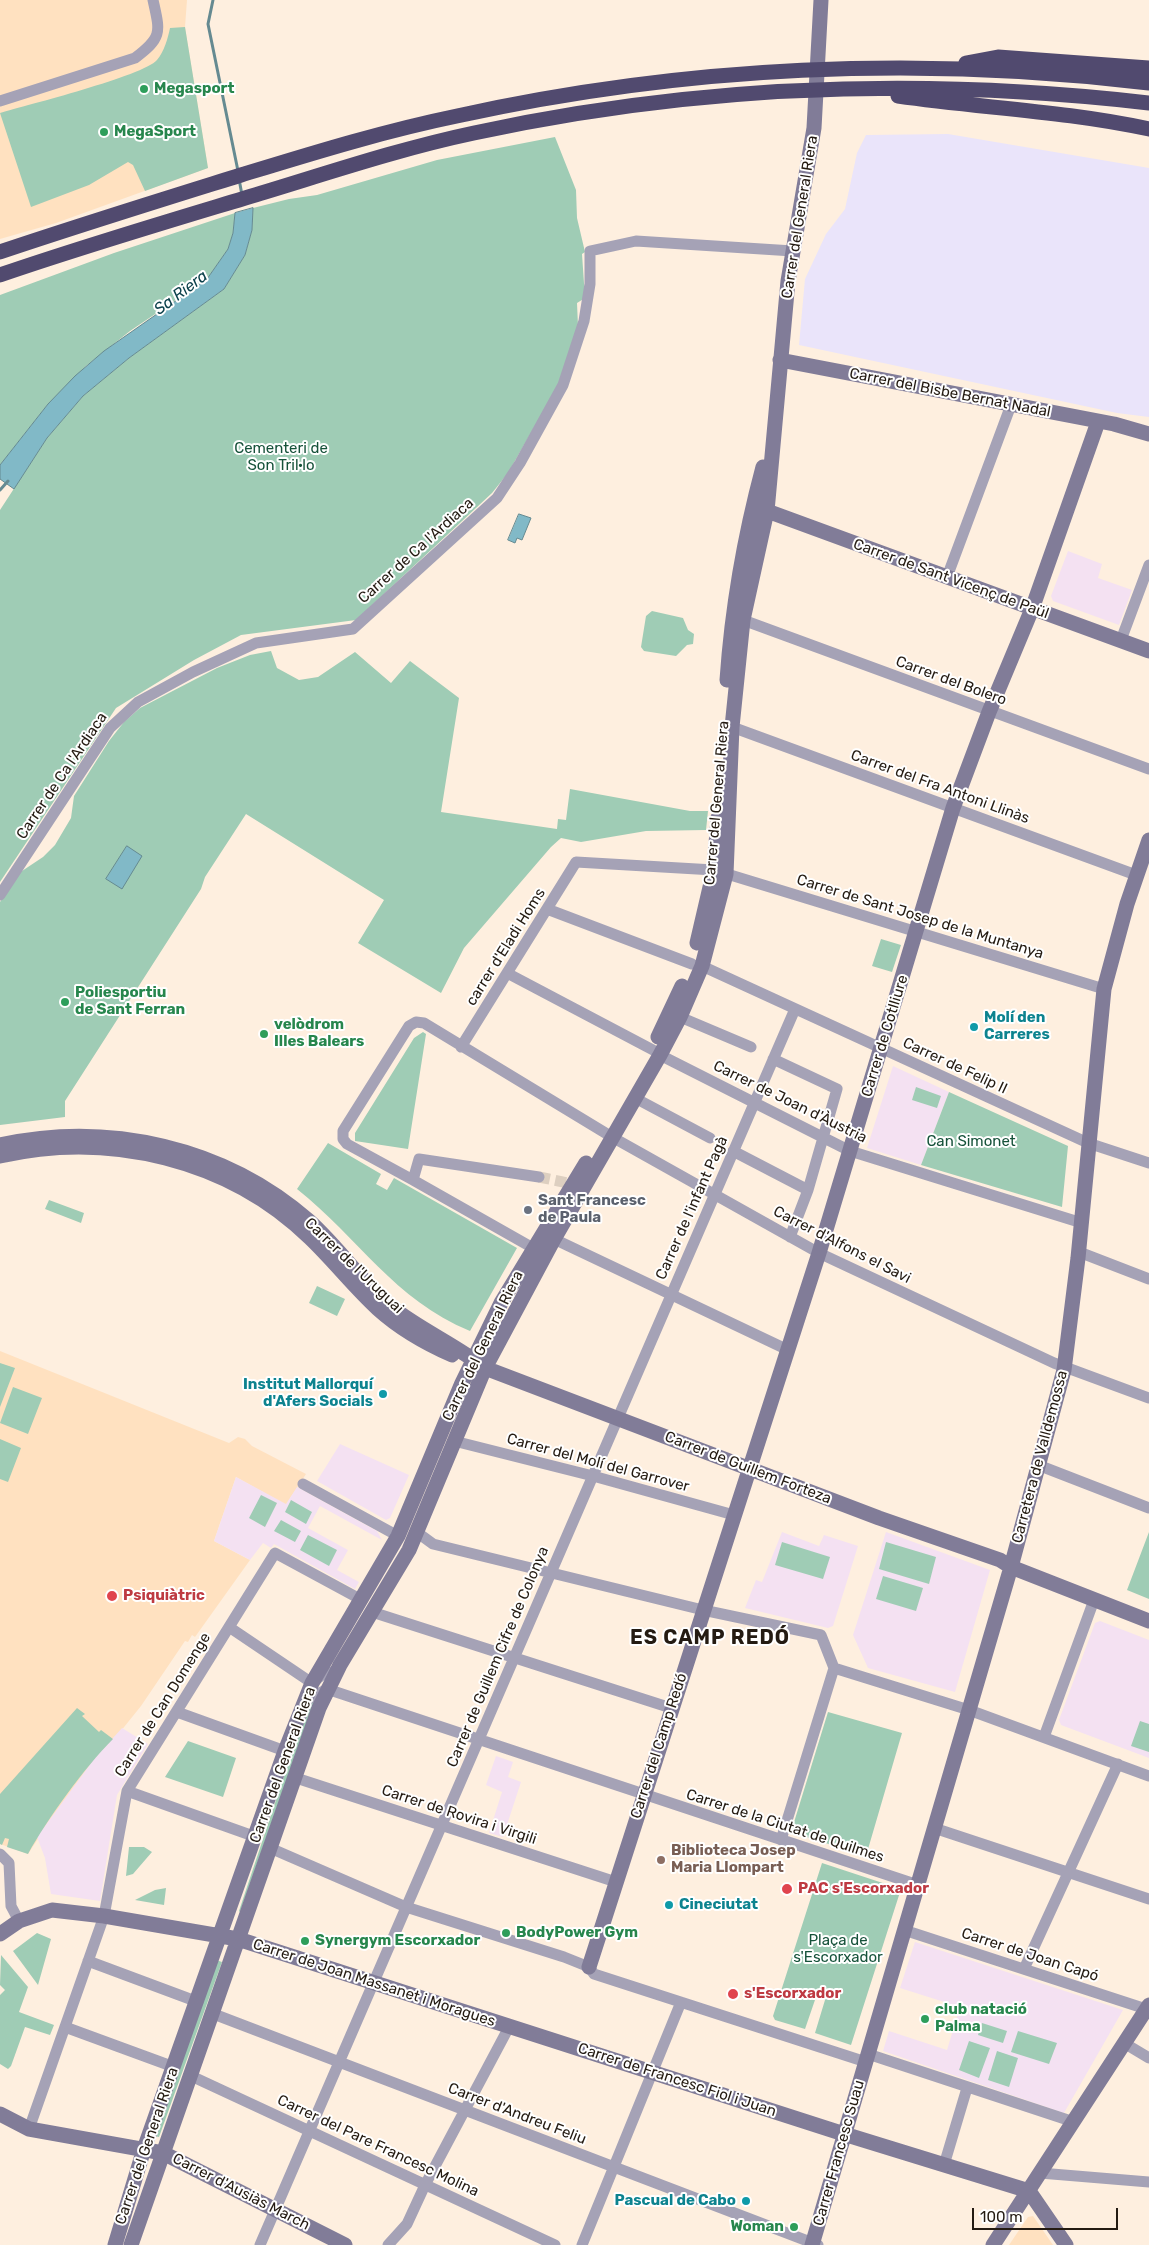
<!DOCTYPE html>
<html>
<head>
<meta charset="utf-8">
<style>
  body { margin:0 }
  #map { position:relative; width:1149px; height:2245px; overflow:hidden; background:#feefdf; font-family:Rubik,sans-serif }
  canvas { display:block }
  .scale { position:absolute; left:972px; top:2208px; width:146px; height:22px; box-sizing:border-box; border:2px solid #241b12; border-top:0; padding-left:6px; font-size:15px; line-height:18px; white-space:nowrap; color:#241b12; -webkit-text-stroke:4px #fff; paint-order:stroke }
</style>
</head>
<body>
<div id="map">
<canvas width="1149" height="2245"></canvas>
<div class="scale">100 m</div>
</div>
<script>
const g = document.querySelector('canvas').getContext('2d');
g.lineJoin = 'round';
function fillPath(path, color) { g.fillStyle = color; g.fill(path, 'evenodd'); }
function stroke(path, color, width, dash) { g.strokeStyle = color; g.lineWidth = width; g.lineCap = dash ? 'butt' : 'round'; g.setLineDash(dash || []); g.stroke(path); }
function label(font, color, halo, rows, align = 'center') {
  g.font = font + ' Rubik,sans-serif'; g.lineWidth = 4; g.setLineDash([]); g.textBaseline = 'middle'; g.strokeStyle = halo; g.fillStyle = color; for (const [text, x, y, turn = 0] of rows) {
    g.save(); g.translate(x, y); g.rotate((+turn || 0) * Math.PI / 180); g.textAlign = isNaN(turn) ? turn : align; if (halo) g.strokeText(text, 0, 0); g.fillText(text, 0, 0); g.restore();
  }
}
const commercial = new Path2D(`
  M948 134 1149 168V417L1117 413 799 345 805 279 826 234 845 209 857 153 866 135Z`);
const built = new Path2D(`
  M0 0H187L185 27 208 168 56 223 0 239Z
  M0 1351 229 1443 238 1437 245 1439 252 1446 306 1474 286 1505 236 1477 214 1541 250 1560 195 1637 192 1635 188 1642 185 1641 141 1706 55 1813 28 1854 0 1844Z
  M1033 2216 1053 2245H1009L1028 2217Z`);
const education = new Path2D(`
  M1068 551 1102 564 1098 578 1132 590 1119 625 1053 601 1051 596Z
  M893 1066 949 1092 921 1165 867 1148Z
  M340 1444 409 1475 390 1518 386 1520 317 1481Z
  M236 1477 286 1504 297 1487 377 1531 382 1540 320 1506 308 1528 348 1550 337 1570 359 1582 355 1589 274 1544 271 1548 263 1543 250 1560 214 1541Z
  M782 1532 819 1546 824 1535 858 1546 833 1626 828 1628 745 1608 756 1580 762 1582Z
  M886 1532 990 1570 955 1692 868 1668 853 1635Z
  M1100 1621 1149 1640V1758L1061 1725 1059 1720 1095 1623Z
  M122 1728 148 1744 117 1795 100 1901 51 1894 45 1858 37 1837 94 1759Z
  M496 1756 513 1762 508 1777 521 1782 503 1837 489 1833 502 1792 486 1785Z
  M915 1942 1123 2010 1064 2113 883 2051 889 2031 947 2050 960 2007 900 1988Z`);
const green = new Path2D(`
  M185 27 208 168 145 191 133 165 128 162 89 185 31 207 0 113C27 105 143 76 157 60 164 52 168 38 170 28Z
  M555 137 576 190 577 218 585 252 582 254 585 298 577 303 578 326 560 382 508 473 492 493 356 620 241 635 194 660 116 708 0 882V510L47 438 83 396 129 358 224 289 245 255 252 230 253 208 289 199 317 195 437 160Z
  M235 213 233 233 228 249 207 279 130 331 86 366 48 404 0 465V295L114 253Z
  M652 611 683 618 688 630 694 634 693 644 687 645 676 656 644 651 641 647 646 616Z
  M271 651 277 668 299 680 318 677 355 652 391 683 410 661 459 698 441 812 557 829 558 819 566 820 570 789 690 811H708L706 830 646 831 581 842 561 838 551 847 464 948 441 993 358 943 384 900 246 814 205 877 201 889 65 1101V1117L0 1125V902L19 873 43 857 55 845 71 818 74 796 109 741 124 722 140 708 217 668 250 655Z
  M881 939 901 945 892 972 872 966Z
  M423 1032 426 1034 408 1149 355 1141V1133L414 1038Z
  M916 1087 941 1096 937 1108 912 1100Z
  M949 1092 1068 1146 1062 1207 921 1165Z
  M328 1143 381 1174 376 1184 387 1190 394 1178 517 1248 470 1331C393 1299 360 1239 297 1189Z
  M49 1200 84 1213 81 1223 45 1209Z
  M317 1286 345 1299 337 1316 309 1303Z
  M0 1363 15 1368 0 1407Z
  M13 1387 42 1398 28 1434 0 1423Z
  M0 1439 21 1448 8 1482 0 1479Z
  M261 1495 277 1503 265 1527 249 1518Z
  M291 1500 312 1512 306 1524 285 1512Z
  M281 1520 301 1531 295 1542 274 1531Z
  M1149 1532V1599L1127 1590Z
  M308 1535 337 1550 329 1566 300 1550Z
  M782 1542 830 1557 823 1579 775 1565Z
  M886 1542 936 1557 929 1584 879 1569Z
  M883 1576 923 1588 916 1611 876 1599Z
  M315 1699 240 1912 239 1911 305 1713Z
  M77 1708 85 1714 82 1716 99 1732 101 1730 113 1739C84 1768 48 1818 28 1854L7 1847 9 1839 5 1838 2 1845 0 1844V1794Z
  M828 1712 902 1733 866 1856 791 1832Z
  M1140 1721 1149 1724V1752L1131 1746Z
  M188 1741 236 1758 223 1797 165 1777Z
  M129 1847H144L152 1852 133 1874 126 1876Z
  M822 1863 901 1889 851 2045 815 2033 825 2000 816 1997 805 2029 775 2020 773 2016Z
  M166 1888 164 1905 135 1900 155 1890Z
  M37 1933 51 1939 38 1985 13 1951Z
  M1 1955 28 1987 19 2012 54 2025 50 2035 25 2027 11 2066 8 2069 0 2064V1995L5 1990 0 1985Z
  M216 1960 222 1962 159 2137 154 2136Z
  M982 2023 1007 2031 1003 2043 978 2035Z
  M1018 2031 1057 2043 1049 2064 1011 2052Z
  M969 2041 990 2048 979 2078 959 2070Z
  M997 2051 1018 2058 1009 2087 988 2080Z`);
const water = new Path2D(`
  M253 208 252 230 245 255 224 289 129 358 83 396 47 438 14 489 0 479V465L48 404 75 376 104 351 207 279 228 249 233 233 235 213Z
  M519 514 531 518 522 540 517 538 515 543 508 540Z
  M127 846 142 856 122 889 106 879Z`);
const stream = new Path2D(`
  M213 0 208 24 238 171
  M239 179 242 195
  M0 490 8 481`);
const streetTunnel = new Path2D(`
  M539 1177 573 1184`);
const street = new Path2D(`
  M0 101 135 58C163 37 160 32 153 0
  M947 577 1011 405
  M743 620 1149 769
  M1121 640 1149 565
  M732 727 1136 875
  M0 895 110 728 138 702 193 672 256 643 353 629 497 498 520 463 563 385 584 321 590 284V251L636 241 793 251
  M547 909 692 964
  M702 966 1088 1143 1149 1163
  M507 973 653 1050
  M680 1017 751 1047
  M461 1047 576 862 714 870 1104 989
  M660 1055 850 1151 1082 1223
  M773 1059 837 1089 808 1190 790 1237
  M635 1098 710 1138
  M733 1151 808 1190
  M413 1180 347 1144 343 1139V1131L409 1026 416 1022 424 1023 612 1137 819 1253 1054 1363 1149 1398
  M554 1239 788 1350
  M533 1248 413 1180 419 1159 539 1177
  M1079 1252 1149 1279
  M454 1441 593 1476 734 1515
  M1038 1465 1149 1508
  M303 1484 398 1536
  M418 1533 433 1544 703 1610 821 1635 834 1668
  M372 1612 671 1708
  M229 1627 312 1683 322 1675 338 1670
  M834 1668 969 1710 1149 1776
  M305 1701 327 1689 918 1885
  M177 1712 285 1751
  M1044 1737 1094 1600
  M293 1777 616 1882
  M127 1791 256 1837
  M934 1828 1149 1899
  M781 1840 834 1668
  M270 1848 406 1907 564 1957 589 1967 594 1974 866 2062
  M0 1854 9 1863 11 1906 19 1921
  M904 1930 1146 2009
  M88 1961 198 2002
  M1024 1969 1118 1764
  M211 2013 818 2245
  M65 2027 174 2067
  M1124 2043 1149 2058
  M868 2054 1074 2122
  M189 2075 555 2245
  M29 2129 104 1916 127 1791 275 1553 360 1599
  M944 2165 967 2088
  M1040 2173 1149 2182
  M260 2245 795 1009
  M388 2245 407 2224 425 2185 509 2027
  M582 2245 681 2002`);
const secondary = new Path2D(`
  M780 360 1114 424 1149 434
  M759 508 1149 651
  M727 680C732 608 744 538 763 467
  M697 943 714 870 718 818
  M658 1037 682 986
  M0 1145C108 1121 225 1147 309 1221 336 1245 357 1276 385 1301 415 1328 453 1343 485 1368L879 1518 1000 1560 1011 1567 1149 1621
  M0 1156C109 1131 229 1159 310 1238 334 1261 354 1287 378 1309 399 1328 427 1344 452 1355
  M0 1934 19 1921 52 1910 104 1916 238 1939 844 2134 1029 2191 1066 2245
  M589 1967 819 1253 953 808 989 712 1032 609 1098 422
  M0 2114 29 2129 163 2153 345 2245
  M115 2245 144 2149 285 1751 312 1683 398 1536 462 1383 501 1303 586 1163
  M131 2245 319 1708 340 1665 409 1550 485 1368 554 1239 660 1055 680 1017 702 966 726 874 732 727 743 620 767 511 788 281 814 128 821 0
  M812 2245 1011 1567 1064 1370 1078 1258 1104 989 1127 904 1149 840
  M993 2245 1149 2005`);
const highway = new Path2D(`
  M966 63 998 57 1149 68
  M898 96C982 108 1066 111 1149 129
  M0 252C80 225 161 200 241 175 313 153 384 131 457 116 684 66 919 55 1149 83
  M0 275C87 245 176 219 265 192 334 171 403 148 474 133 696 85 924 77 1149 103`);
const markers = [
  [144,89,5,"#2e9e5b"],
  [104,132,5,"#2e9e5b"],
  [65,1002,5,"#2e9e5b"],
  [974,1027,5,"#0f9aa8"],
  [264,1034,5,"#2e9e5b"],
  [528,1210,5,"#6b7280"],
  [383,1394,5,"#0f9aa8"],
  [112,1596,6,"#e0444e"],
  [661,1860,5,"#8d6e63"],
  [787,1889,6,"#e0444e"],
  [669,1905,5,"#0f9aa8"],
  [506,1933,5,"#2e9e5b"],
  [305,1941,5,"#2e9e5b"],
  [733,1994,6,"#e0444e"],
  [925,2019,5,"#2e9e5b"],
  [746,2201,5,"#0f9aa8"],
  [794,2227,5,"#2e9e5b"]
];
const leisureNames = [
  ["Megasport",154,89],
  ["MegaSport",114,132],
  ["Poliesportiu",75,993],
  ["de Sant Ferran",75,1010],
  ["velòdrom",274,1025],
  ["Illes Balears",274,1042],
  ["BodyPower Gym",516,1933],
  ["Synergym Escorxador",315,1941],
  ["club natació",935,2010],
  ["Palma",935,2027],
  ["Woman",784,2227,"right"]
];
const streetNames = [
  ["Carrer del General Riera",800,217,-81],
  ["Carrer del Bisbe Bernat Nadal",950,393,11],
  ["Carrer de Ca l'Ardiaca",416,551,-42],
  ["Carrer de Sant Vicenç de Paül",951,579,20],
  ["Carrer del Bolero",951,681,20],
  ["Carrer de Ca l'Ardiaca",62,776,-56],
  ["Carrer del Fra Antoni Llinàs",940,787,20],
  ["Carrer del General Riera",717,803,-85],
  ["Carrer de Sant Josep de la Muntanya",920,917,17],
  ["carrer d'Eladi Homs",506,947,-58],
  ["Carrer de Cotlliure",885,1036,-73],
  ["Carrer de Felip II",955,1066,25],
  ["Carrer de Joan d'Àustria",790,1102,26],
  ["Carrer de l'infant Pagà",692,1208,-66],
  ["Carrer d'Alfons el Savi",842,1245,27],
  ["Carrer de l'Uruguai",354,1266,44],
  ["Carrer del General Riera",483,1346,-64],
  ["Carretera de Valldemossa",1040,1457,-75],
  ["Carrer del Molí del Garrover",598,1463,15],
  ["Carrer de Guillem Forteza",748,1468,21],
  ["Carrer de Guillem Cifre de Colonya",498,1657,-67],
  ["Carrer de Can Domenge",163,1705,-58],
  ["Carrer del Camp Redó",659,1746,-72],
  ["Carrer del General Riera",283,1765,-70],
  ["Carrer de Rovira i Virgili",459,1815,18],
  ["Carrer de la Ciutat de Quilmes",785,1826,18],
  ["Carrer de Joan Capó",1030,1955,18],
  ["Carrer de Joan Massanet i Moragues",374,1983,18],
  ["Carrer de Francesc Fiol i Juan",677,2080,18],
  ["Carrer d'Andreu Feliu",517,2114,21],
  ["Carrer del General Riera",147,2146,-71],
  ["Carrer del Pare Francesc Molina",378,2146,25],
  ["Carrer Francesc Suau",839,2153,-74],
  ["Carrer d'Ausiàs March",241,2192,27]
];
const parkNames = [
  ["Cementeri de",281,449],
  ["Son Tril·lo",281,466],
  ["Can Simonet",971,1142],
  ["Plaça de",838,1941],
  ["s'Escorxador",838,1958]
];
const cultureNames = [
  ["Molí den",984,1018],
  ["Carreres",984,1035],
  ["Institut Mallorquí",373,1385,"right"],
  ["d'Afers Socials",373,1402,"right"],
  ["Cineciutat",679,1905],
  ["Pascual de Cabo",736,2201,"right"]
];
const worshipNames = [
  ["Sant Francesc",538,1201],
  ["de Paula",538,1218]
];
const healthNames = [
  ["Psiquiàtric",123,1596],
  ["PAC s'Escorxador",798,1889],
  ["s'Escorxador",744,1994]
];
const educationNames = [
  ["Biblioteca Josep",671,1851],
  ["Maria Llompart",671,1868]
];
const waterNames = [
  ["Sa Riera",181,293,-37]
];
const districtNames = [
  ["ES CAMP REDÓ",710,1638]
];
fillPath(commercial, '#eae4fa');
fillPath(built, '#ffe1c0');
fillPath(education, '#f4e1f2');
fillPath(green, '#9fccb5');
fillPath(water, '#81b9c7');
stroke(water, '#658a91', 1);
stroke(stream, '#658a91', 3);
stroke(streetTunnel, '#ddcfc0', 11, [11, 5.5]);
stroke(street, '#a5a2b6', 11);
stroke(secondary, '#817c98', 15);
stroke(highway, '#514a6f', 15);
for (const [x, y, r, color] of markers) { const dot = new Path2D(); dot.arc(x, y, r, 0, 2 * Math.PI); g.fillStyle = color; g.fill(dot); stroke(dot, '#fff', 2); }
label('bold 15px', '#27864d', '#fff', leisureNames, 'left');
label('15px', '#241b12', '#fff', streetNames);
label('15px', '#16523a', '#fff', parkNames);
label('bold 15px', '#0d838f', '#fff', cultureNames, 'left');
label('bold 15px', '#5b616d', '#fff', worshipNames, 'left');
label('bold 15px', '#be3a42', '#fff', healthNames, 'left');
label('bold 15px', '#785e54', '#fff', educationNames, 'left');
label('italic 16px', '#0c414b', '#fff', waterNames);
g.letterSpacing = '1px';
label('bold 20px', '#241b12', '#fff', districtNames);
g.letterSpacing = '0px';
</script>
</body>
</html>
